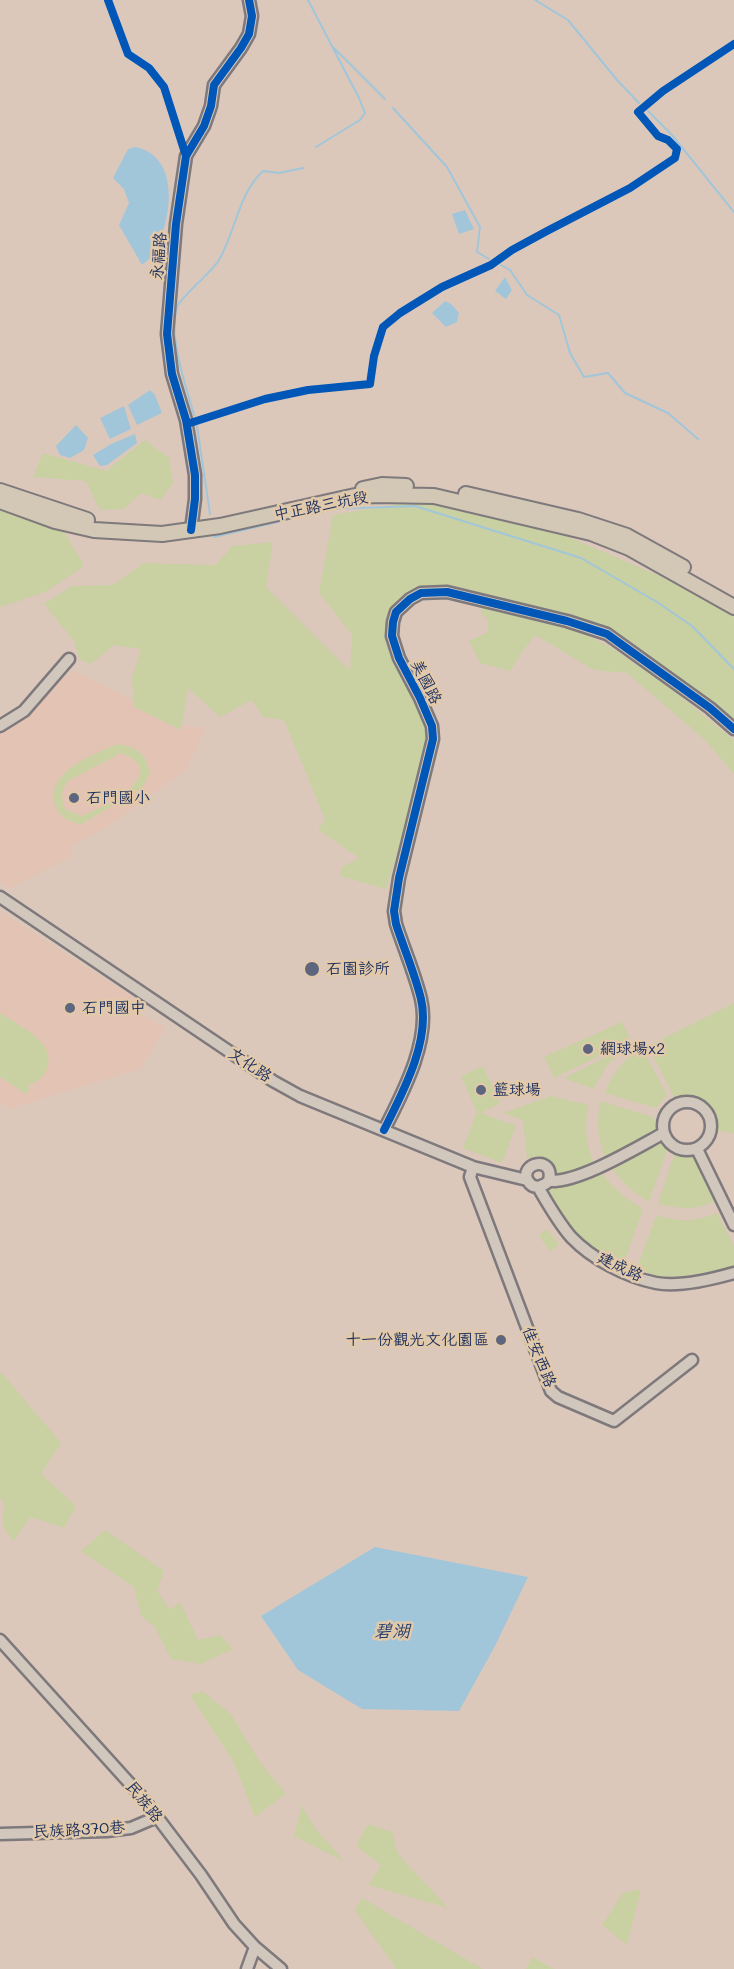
<!DOCTYPE html>
<html>
<head>
<meta charset="utf-8">
<style>
  body { margin:0 }
  canvas { display:block; background:#dbc8bb }
</style>
</head>
<body>
<canvas width="734" height="1969"></canvas>
<script>
const g = document.querySelector('canvas').getContext('2d');
g.lineJoin = 'round';
function fillPath(path, color) { g.fillStyle = color; g.fill(path, 'evenodd'); }
function stroke(path, color, width, dash) { g.strokeStyle = color; g.lineWidth = width; g.lineCap = dash ? 'butt' : 'round'; g.setLineDash(dash || []); g.stroke(path); }
function label(font, color, halo, rows, align = 'center') {
  g.font = font + ' Mali,"LXGW WenKai TC",sans-serif'; g.lineWidth = 5; g.setLineDash([]); g.textBaseline = 'middle'; g.strokeStyle = halo; g.fillStyle = color; for (const [text, x, y, turn = 0] of rows) {
    g.save(); g.translate(x, y); g.rotate((+turn || 0) * Math.PI / 180); g.textAlign = isNaN(turn) ? turn : align; if (halo) g.strokeText(text, 0, 0); g.fillText(text, 0, 0); g.restore();
  }
}
const built = new Path2D(`
  M73 670 182 725 206 728 186 770 109 826 70 847 74 855 9 889 0 882V731Z
  M0 911 141 1002 140 1013 166 1028 140 1069 9 1109 0 1102Z`);
const green = new Path2D(`
  M145 440 169 458 173 483 160 500 141 493 124 509 100 510 86 481 33 477 43 453 106 471Z
  M415 501 561 534 660 576 734 617V729L652 661 565 616 444 586 417 588 394 607 385 623 396 667 429 733 404 831 386 889 340 876 342 867 359 858 318 830 325 819 284 720 263 717 252 700 220 717 188 688 181 730 134 707 132 678 141 649 114 645 91 664 79 659 74 641 44 604 72 586 113 585 144 563 216 565 232 546 273 542 266 587 350 671 352 635 319 592 333 515Z
  M0 508 62 528 84 566 45 592 0 607Z
  M482 603 563 623 612 648 674 691 734 740V774L705 740 627 673 594 670 535 635 522 652 510 671 480 663 469 641 488 632V619L481 614Z
  M117 744C137 747 145 752 150 772L143 787 82 824C71 823 60 818 56 807 43 771 94 755 117 744ZM121 753C174 773 103 808 81 816L65 809C61 799 61 790 68 781Z
  M734 1003V1132L732 1134 707 1127C709 1107 695 1096 675 1099L648 1046Z
  M0 1013C18 1025 60 1043 46 1071 42 1079 35 1084 27 1085L30 1088 26 1094 0 1077Z
  M622 1022 631 1041 554 1078 544 1057Z
  M628 1046 607 1065 593 1089 564 1078Z
  M643 1049 667 1095 656 1108 605 1093C613 1072 623 1060 643 1049Z
  M483 1066 500 1103 481 1113 516 1126 502 1163 463 1148 477 1112 461 1076Z
  M551 1096 588 1105C585 1128 585 1140 593 1161 581 1167 566 1178 553 1175 548 1164 541 1151 527 1159L523 1120 503 1113Z
  M600 1101 654 1117 656 1131 605 1157C597 1135 597 1124 600 1101Z
  M659 1138 668 1147 649 1202C632 1192 620 1181 609 1164Z
  M676 1150 686 1152 692 1150 716 1201C693 1211 682 1209 658 1204Z
  M599 1168C611 1187 624 1198 643 1209L623 1265C579 1244 566 1228 542 1186Z
  M717 1213 734 1246V1269L683 1276 658 1277 637 1268 656 1216C682 1221 692 1223 717 1213Z
  M547 1229 559 1244 550 1252 539 1236Z
  M2 1373 61 1443 41 1474 76 1506 64 1528 31 1517 13 1541C2 1526 0 1523 5 1504L0 1498V1374Z
  M105 1530 164 1571 157 1591 170 1610 180 1602 198 1640 220 1635 233 1649 201 1664 171 1659 155 1627 141 1616 134 1587 81 1551Z
  M202 1691 231 1714 259 1761 286 1794 255 1817 234 1763 190 1695Z
  M302 1805 314 1827 345 1862 294 1836Z
  M368 1824 392 1832 398 1854 448 1908 368 1885 381 1865 356 1846Z
  M641 1889 627 1945 602 1925 623 1893Z
  M362 1898 476 1965 483 1969H396L355 1910Z
  M532 1957 554 1969H526Z`);
const water = new Path2D(`
  M136 147C175 156 173 204 162 234 160 240 159 248 156 252 153 257 146 261 142 265L119 225 129 203 124 189 113 178 128 149Z
  M465 210 474 229 459 234 452 214Z
  M505 277 512 290 506 299 495 291Z
  M445 301 451 304 459 313 457 322 446 327 432 313Z
  M150 390 155 395 162 413 137 425 128 405Z
  M124 406 131 429 110 439 100 418Z
  M76 425 88 438 84 450 70 458 60 455 56 446Z
  M135 434 137 443 107 465 100 466 93 455 111 444Z
  M375 1547 528 1577 495 1646 459 1711 362 1709 298 1670 261 1616Z`);
const stream = new Path2D(`
  M308 0 359 98 365 113 360 120 316 147
  M535 0 568 20 617 80 639 103
  M334 48 385 99
  M393 108 447 167 480 227 477 252 489 259
  M648 111 672 135 734 212
  M501 265 510 270 527 295 559 315 570 353 584 377 608 373 625 393 668 413 698 439
  M194 415C186 385 168 338 177 307 179 299 212 272 219 260 236 231 238 194 263 171L279 173 303 168
  M197 426 210 514
  M213 534 214 537 332 509 415 506 581 558 657 602 692 626 734 669`);
const minor = new Path2D(`
  M191 530 195 499V475L186 420 172 374 167 334 176 224 186 156 204 126 211 106 214 85 241 48 249 34 252 16 249 0
  M0 726 24 711 69 659
  M0 897 273 1081 300 1096 473 1167 527 1180
  M663 1126a24 24 0 1 1 48 0a24 24 0 1 1-48 0Z
  M384 1130C402 1094 431 1041 421 999 415 974 404 949 396 924L394 911 399 878 433 739 432 726 420 698 399 658 392 636 393 622 396 612 410 599 421 593 447 592 567 621 607 634 710 708 734 729
  M697 1149 734 1225
  M473 1167 470 1177 551 1391 558 1397 614 1421 692 1360
  M549 1181C555 1154 518 1163 528 1181 533 1190 543 1187 549 1181 579 1183 636 1148 664 1133
  M538 1187C548 1204 558 1222 571 1237 592 1259 626 1277 656 1283 678 1287 713 1279 734 1273
  M0 1640 142 1797 201 1875 234 1924 255 1947 281 1969
  M0 1834 107 1831 131 1828 157 1817
  M247 1969 255 1947`);
const major = new Path2D(`
  M363 489 382 485 406 486
  M0 491 87 520
  M466 494 578 520 627 536 683 567
  M0 501 55 521 94 530 162 534 220 526 355 496 380 495 434 496 591 533 629 548 734 607`);
const cycleway = new Path2D(`
  M108 0 128 54 149 68 164 87 186 156
  M187 424 265 399 308 390 370 384 374 356 383 327 400 313 442 287 491 265 512 250 547 231 630 188 675 158 677 149 668 140 658 136 638 112 663 91 734 44
  M191 530 195 499V475L186 420 172 374 167 334 176 224 186 156 204 126 211 106 214 85 241 48 249 34 252 16 249 0
  M384 1130C402 1094 431 1041 421 999 415 974 404 949 396 924L394 911 399 878 433 739 432 726 420 698 399 658 392 636 393 622 396 612 410 599 421 593 447 592 567 621 607 634 710 708 734 729`);
const markers = [
  [74,798,6,"#5e657f"],
  [312,969,8,"#5e657f"],
  [70,1008,6,"#5e657f"],
  [588,1049,6,"#5e657f"],
  [481,1090,6,"#5e657f"],
  [501,1340,6,"#5e657f"]
];
const streetNames = [
  ["永福路",159,256,-85],
  ["中正路三坑段",321,506,-11],
  ["美國路",426,682,63],
  ["文化路",250,1065,34],
  ["建成路",620,1267,25],
  ["佳安西路",539,1357,68],
  ["民族路",144,1802,51],
  ["民族路370巷",79,1830,-3]
];
const poiNames = [
  ["石門國小",86,798],
  ["石園診所",326,969],
  ["石門國中",82,1008],
  ["網球場x2",600,1049],
  ["籃球場",493,1090],
  ["十一份觀光文化園區",489,1340,"right"]
];
const waterNames = [
  ["碧湖",392,1631]
];
fillPath(built, '#e3c4b4');
fillPath(green, '#c9d0a2');
fillPath(water, '#a1c6da');
stroke(stream, '#a1c6da', 2);
stroke(minor, '#7e797c', 15);
stroke(major, '#7e797c', 18);
stroke(minor, '#d2c7bc', 10);
stroke(major, '#d3c8b5', 14);
stroke(cycleway, '#0057b8', 8);
for (const [x, y, r, color] of markers) { const dot = new Path2D(); dot.arc(x, y, r, 0, 2 * Math.PI); g.fillStyle = color; g.fill(dot); stroke(dot, '#e2c9aa', 2); }
label('16px', '#1b2f5e', '#e2c9aa', streetNames);
label('16px', '#1b2f5e', '#e2c9aa', poiNames, 'left');
label('italic 18px', '#263e6c', '#e2c9aa', waterNames);
</script>
</body>
</html>
